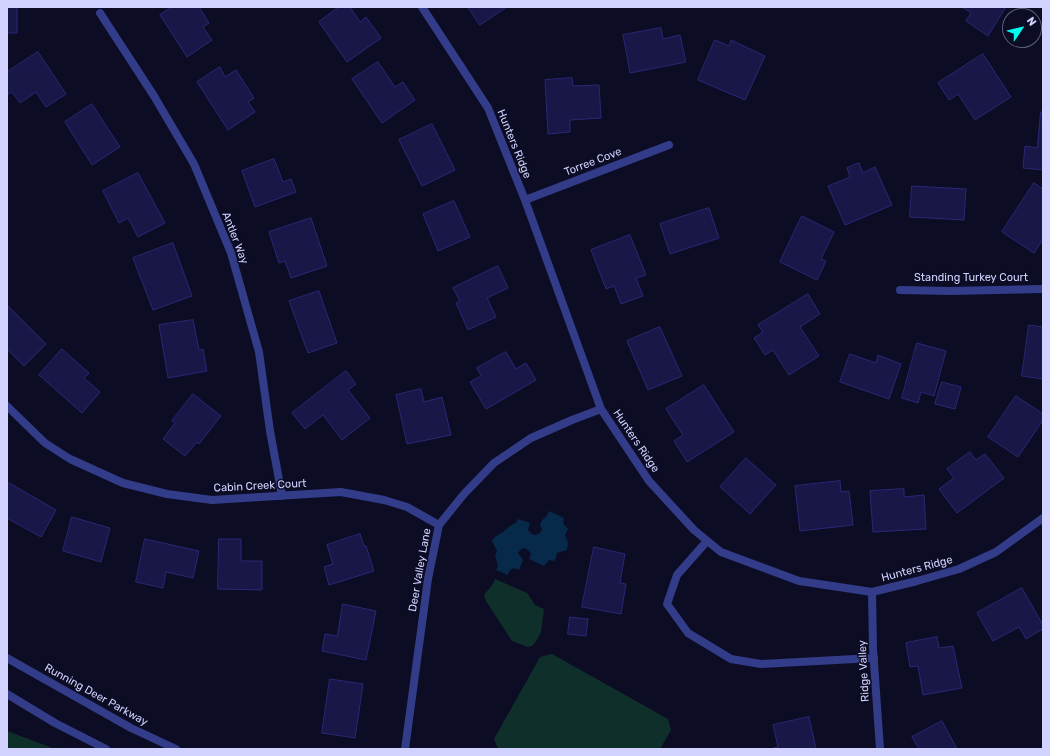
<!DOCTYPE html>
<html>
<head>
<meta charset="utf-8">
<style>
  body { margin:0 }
  #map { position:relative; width:1050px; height:756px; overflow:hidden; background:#0d0c25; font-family:Rubik,sans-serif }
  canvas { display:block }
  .frame { position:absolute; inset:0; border:8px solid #d1d2ff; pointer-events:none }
  .north { position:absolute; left:1002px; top:8px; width:40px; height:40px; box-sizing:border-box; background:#0d0c25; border:1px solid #5b5b7c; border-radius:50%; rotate:55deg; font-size:11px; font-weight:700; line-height:16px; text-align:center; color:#d1d2ff }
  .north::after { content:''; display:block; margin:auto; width:14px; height:18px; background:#00fcf0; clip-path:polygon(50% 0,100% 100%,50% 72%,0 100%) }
</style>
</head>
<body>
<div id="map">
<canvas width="1050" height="756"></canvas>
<div class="frame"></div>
<div class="north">N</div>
</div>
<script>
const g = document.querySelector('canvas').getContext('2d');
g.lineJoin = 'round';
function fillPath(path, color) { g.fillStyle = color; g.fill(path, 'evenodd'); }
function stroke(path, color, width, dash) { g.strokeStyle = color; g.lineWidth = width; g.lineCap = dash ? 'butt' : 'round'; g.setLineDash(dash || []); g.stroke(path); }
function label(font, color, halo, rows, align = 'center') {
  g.font = font + ' Rubik,sans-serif'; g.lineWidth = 3; g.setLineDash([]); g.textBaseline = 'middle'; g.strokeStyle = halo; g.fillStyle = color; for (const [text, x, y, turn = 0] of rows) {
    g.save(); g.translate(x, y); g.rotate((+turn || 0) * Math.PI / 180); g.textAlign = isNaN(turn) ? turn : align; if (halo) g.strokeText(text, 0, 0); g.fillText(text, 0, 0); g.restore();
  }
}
const green = new Path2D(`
  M495 579 527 593 535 605 544 609 541 632 537 640 532 646 528 647 512 641 486 601 484 595C488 589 493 586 495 579Z
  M552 654 668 719 671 730 660 749H498L494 739 540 657Z
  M7 731 55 749H7Z`);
const water = new Path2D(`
  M549 511 564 518 563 523 568 529 565 535 568 542 567 550 557 553 555 561 549 560 544 566 529 559 531 554 529 551 525 548 521 549 518 553 523 560 519 570C514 567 509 569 508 575L496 570 498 566 495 556 497 551 492 541C495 535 498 536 503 532 508 528 509 526 516 523L518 519 530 523 528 530 532 534 535 535 540 533 542 529 540 525 542 520 546 517Z`);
const building = new Path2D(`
  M7 7H17V33H7Z
  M172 7H199L209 23 203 27 212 40 187 57 160 15Z
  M339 7H350L360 22 366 17 381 38 347 62 319 22Z
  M468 7H507L480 25Z
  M962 7H1006L988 36 966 21 971 13Z
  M661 28 663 39 680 35 686 62 630 73 623 35Z
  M715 40 729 46 731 40 765 56 745 100 698 80Z
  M38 52 66 94 46 107 36 92 20 103 12 92 7 95V72Z
  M983 54 1011 97 975 120 958 94 949 100 938 83Z
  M378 62 395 87 403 82 415 100 382 123 352 79Z
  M220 67 225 77 236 70 254 98 248 102 255 112 228 130 197 82Z
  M572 78 573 86 599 85 601 118 570 120V132L548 134 545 80Z
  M92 104 120 147 92 165 65 122Z
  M1041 112H1043V170L1023 168 1025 146 1037 148Z
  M432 124 455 170 422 186 399 140Z
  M274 159 283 182 291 179 296 192 255 207 242 171Z
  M859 163 863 173 875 167 892 205 845 225 828 186 850 177 847 168Z
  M138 173 165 223 138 237 128 218 119 223 103 191Z
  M1034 183 1043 189V239L1034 253 1002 232Z
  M912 186 966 189 964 220 910 217Z
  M454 201 470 237 438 251 423 214Z
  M709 208 719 238 670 254 660 224Z
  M802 216 834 232 821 259 826 261 817 280 780 262Z
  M311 218 327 266 291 278 285 261 279 263 269 232Z
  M630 235 646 275 636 278 643 296 621 304 614 286 606 289 591 250Z
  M173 243 192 296 153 310 133 258Z
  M498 266 508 288 487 298 496 317 468 330 456 303 460 301 453 288Z
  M319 291 337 343 308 353 289 301Z
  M808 294 820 314 800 327 819 356 789 375 773 350 765 355 754 338 763 332 758 325Z
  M7 305 46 344 24 366 7 349Z
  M193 320 199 350 203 349 207 371 168 378 159 325Z
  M1029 325 1043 327V379L1022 376Z
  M660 327 682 376 648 390 627 341Z
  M917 343 946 351 934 396 921 392 918 403 902 398Z
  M62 349 89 373 84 378 100 392 82 413 39 375Z
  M506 352 516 369 526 363 536 380 486 409 470 382 481 376 477 368Z
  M850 354 876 363 878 355 901 364 889 399 840 382Z
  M346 371 356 384 348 390 370 418 342 440 323 415 305 429 292 413Z
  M942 382 961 387 955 409 935 404Z
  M704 385 734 432 687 462 674 441 683 435 666 409Z
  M421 389 424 402 442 397 451 435 407 444 396 395Z
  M193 394 221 416 199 444 197 442 185 456 163 439 175 423 172 421Z
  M1016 396 1043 414V420L1018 457 988 437Z
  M970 452 976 460 985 454 1004 478 957 513 939 489 954 478 947 469Z
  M746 458 776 485 750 514 720 487Z
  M840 481 841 492 849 491 853 525 800 531 795 486Z
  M9 483 56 510 41 537 7 518V485Z
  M904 489V497L924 495 926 529 873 532 870 491Z
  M72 517 110 528 101 562 63 551Z
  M360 534 364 546H366L374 571 329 585 324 567 333 564 327 545Z
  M145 539 199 551 193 578 166 572 163 588 136 582Z
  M219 539H241V561H262V590L218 589Z
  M594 547 625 554 620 583 626 584 621 614 582 607Z
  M1022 588 1043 625V629L1026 639 1019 627 993 641 977 613Z
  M343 604 376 611 366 660 322 651 325 634 337 636Z
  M570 617 588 619 586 636 568 634Z
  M937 637 939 648 953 646 962 688 923 695 918 666 910 667 906 643Z
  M330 679 363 684 355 738 322 733Z
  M809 717 816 749H770L778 747 773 725Z
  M942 721 957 749H919L912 737Z`);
const service = new Path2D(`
  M707 541 677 575 667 604 688 633 731 659 761 664 874 658`);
const minor = new Path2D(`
  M422 7 488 108 525 200 601 409 649 481 694 530 721 552 799 581 872 592 917 581 959 569 996 552 1043 518
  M100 13 154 96 194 164 231 253 259 352 270 431 282 496
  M525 200 669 145
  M900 290 950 291 1043 289
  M7 406 45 443 70 459 123 483 167 494 212 500 341 492 384 500 407 507 439 525
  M872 592 873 649 880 749
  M405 749 428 579 439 525 464 494 494 463 531 438 572 420 601 409`);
const tertiary = new Path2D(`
  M7 658 131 728 176 749
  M7 694 55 723 106 749`);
const streetNames = [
  ["Hunters Ridge",514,144,68],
  ["Torree Cove",593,162,-21],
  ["Antler Way",235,238,69],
  ["Standing Turkey Court",971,278],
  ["Hunters Ridge",636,441,56],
  ["Cabin Creek Court",260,486,-3],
  ["Hunters Ridge",917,569,-15],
  ["Deer Valley Lane",420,570,-80],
  ["Ridge Valley",864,671,-93],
  ["Running Deer Parkway",96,695,29]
];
fillPath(green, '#0f302a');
fillPath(water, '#07294a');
fillPath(building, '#191748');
stroke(building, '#2b2776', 1);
stroke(service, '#333c89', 8);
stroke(minor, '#333c89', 8);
stroke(tertiary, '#333c89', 8);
label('11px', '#d1d2ff', '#0d0c25', streetNames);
</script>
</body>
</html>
